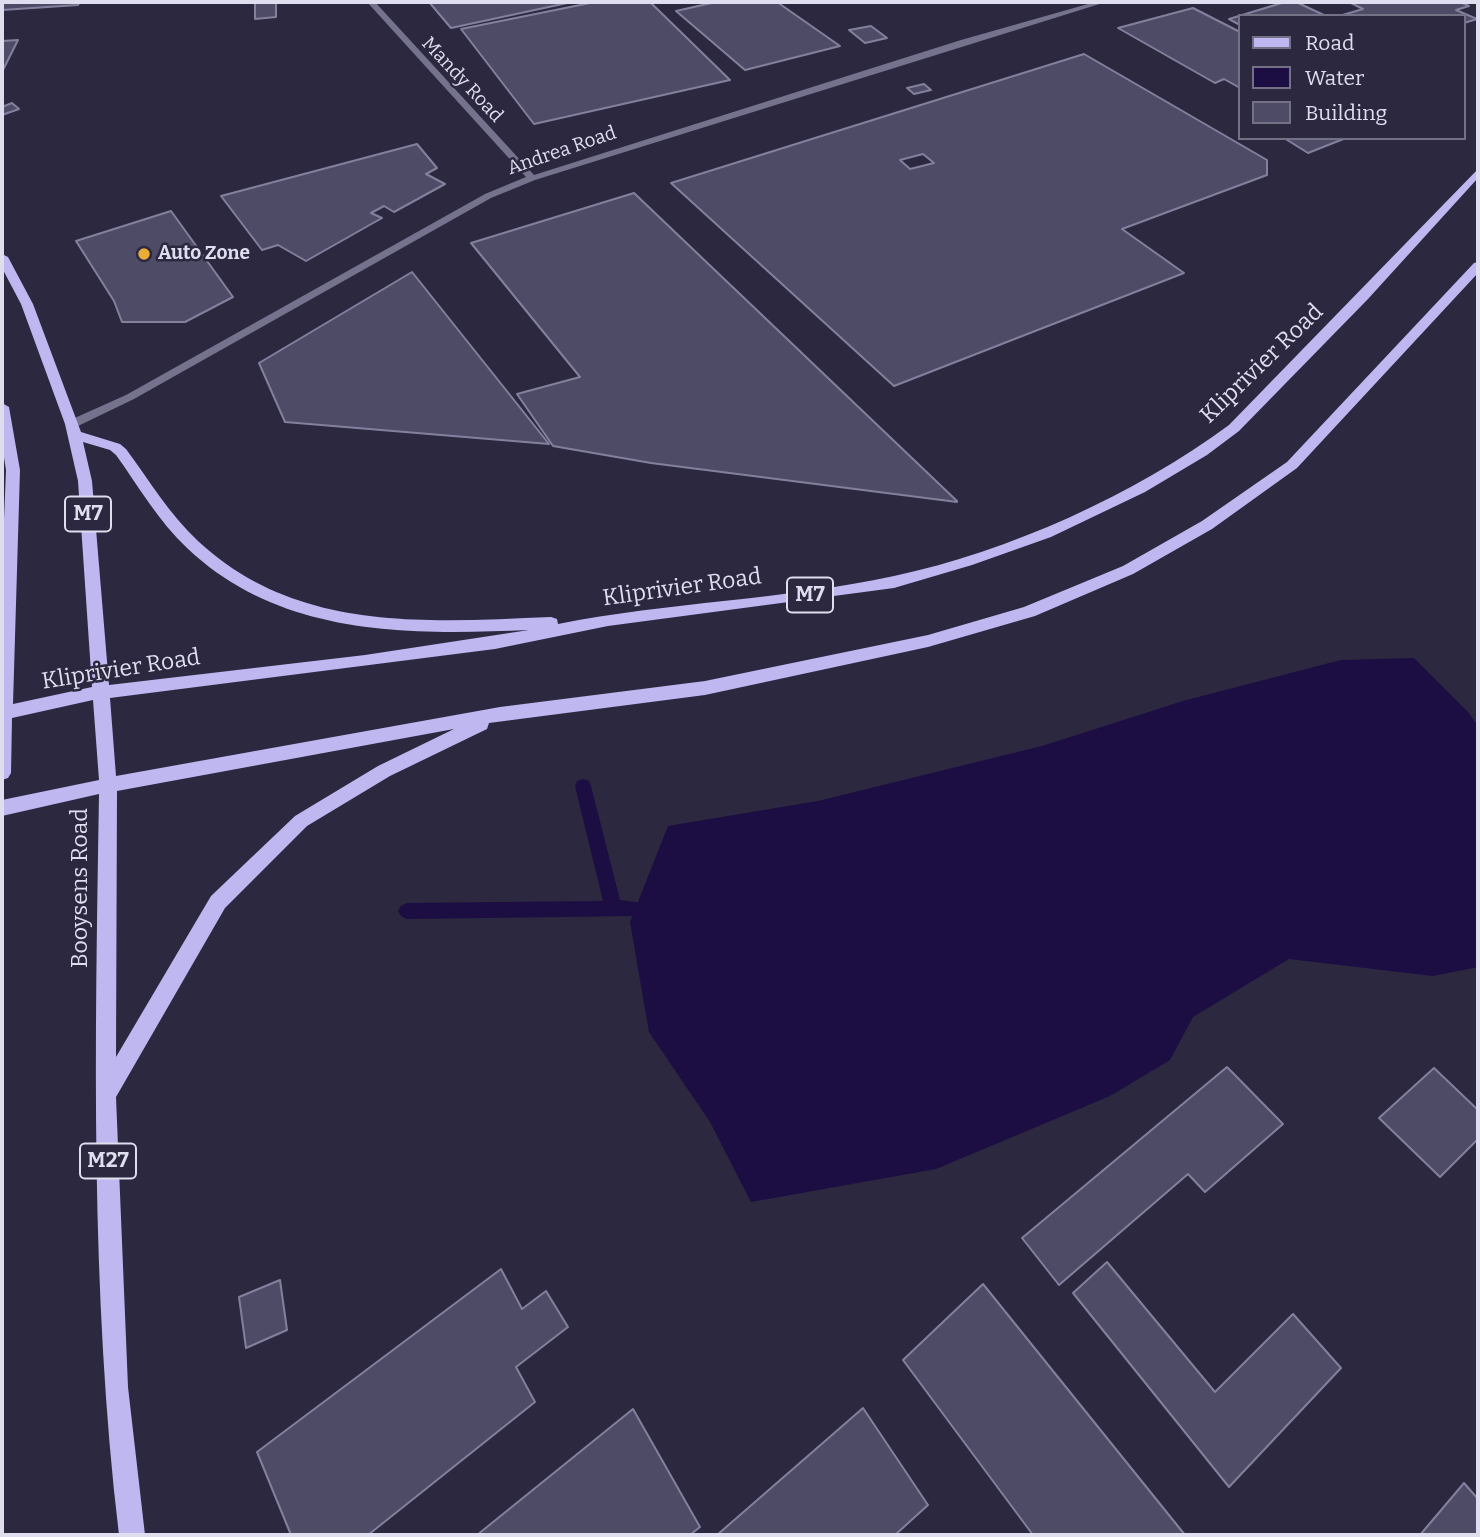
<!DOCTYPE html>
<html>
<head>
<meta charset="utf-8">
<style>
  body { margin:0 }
  #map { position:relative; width:1480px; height:1537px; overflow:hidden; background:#2b2840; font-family:Bitter,serif }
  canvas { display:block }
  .frame { position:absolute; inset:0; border:4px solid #dfdeee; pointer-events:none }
  .legend { position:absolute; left:1238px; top:14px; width:228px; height:126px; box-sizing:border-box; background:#2b2840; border:2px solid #737186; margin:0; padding:9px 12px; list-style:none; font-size:21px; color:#dfdeee }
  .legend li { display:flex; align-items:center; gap:14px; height:35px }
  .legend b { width:35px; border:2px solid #737186 }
</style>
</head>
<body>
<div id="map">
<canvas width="1480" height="1537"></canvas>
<div class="frame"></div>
<ul class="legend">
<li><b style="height:9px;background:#beb7f0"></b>Road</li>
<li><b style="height:19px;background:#1c0d42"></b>Water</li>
<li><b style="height:19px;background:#4e4b66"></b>Building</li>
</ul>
</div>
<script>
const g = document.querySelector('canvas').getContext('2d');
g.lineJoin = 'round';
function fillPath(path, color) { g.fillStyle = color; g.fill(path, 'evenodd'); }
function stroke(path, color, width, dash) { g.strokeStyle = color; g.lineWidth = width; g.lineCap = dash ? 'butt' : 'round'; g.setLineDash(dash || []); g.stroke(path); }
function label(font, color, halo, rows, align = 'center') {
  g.font = font + ' Bitter,serif'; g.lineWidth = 5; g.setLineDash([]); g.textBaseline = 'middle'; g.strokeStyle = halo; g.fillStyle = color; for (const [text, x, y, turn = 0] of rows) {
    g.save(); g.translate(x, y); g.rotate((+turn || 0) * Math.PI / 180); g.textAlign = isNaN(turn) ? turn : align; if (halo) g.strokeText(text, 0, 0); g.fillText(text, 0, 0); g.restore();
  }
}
const water = new Path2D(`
  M1414 658 1468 712 1478 726V967L1433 976 1289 959 1193 1017 1170 1060 1110 1096 936 1169 751 1202 710 1122 649 1032 630 922 668 826 818 801 1042 746 1183 701 1341 660Z`);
const stream = new Path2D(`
  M583 779 589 781 591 786 620 900 642 903 645 908 642 913 636 916 407 919 401 916 398 911 401 906 407 903 603 901 575 786 577 781Z`);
const building = new Path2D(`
  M2 2H80L78 5 2 10Z
  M276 2V17L255 19V3Z
  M429 2H572L451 28Z
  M595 2H650L730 80 534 124 461 29Z
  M716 2H777L840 46 745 70 676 11Z
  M1285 2H1296L1326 16H1240V25L1229 19Z
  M1349 2H1460L1469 6 1456 10 1477 19 1464 23V16H1339L1363 9Z
  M1193 8 1240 32V88L1224 79 1215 83 1118 28Z
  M871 26 887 38 865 43 849 30Z
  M18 40 2 72V41Z
  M1084 54 1267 160V175L1122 229 1184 273 894 386 671 183Z
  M924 84 931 90 914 94 907 88Z
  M12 103 19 109 2 115V107Z
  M1284 138H1346L1308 153Z
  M417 144 437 168 426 174 445 184 394 212 384 206 371 213 382 218 306 261 278 245 262 250 221 196Z
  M923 154 934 163 910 169 900 160Z
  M634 193 957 501V502L651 463 553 446 517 394 580 377 471 243Z
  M171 211 233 297 185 322H122L114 301 76 241Z
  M412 272 549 444 285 422 259 363Z
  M1227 1067 1283 1124 1205 1192 1188 1174 1059 1285 1022 1238Z
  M1434 1068 1478 1110V1139L1440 1177 1379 1118Z
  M1107 1262 1215 1392 1293 1314 1341 1368 1229 1487 1073 1293Z
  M501 1269 522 1309 546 1291 568 1327 516 1367 535 1402 368 1535H291L257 1452Z
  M280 1280 287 1330 246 1348 239 1297Z
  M983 1284 1185 1535H1033L903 1360Z
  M863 1408 928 1505 895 1535H717Z
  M633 1409 700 1527 690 1535H477Z
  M1464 1483 1478 1499V1535H1420Z`);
const minor = new Path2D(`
  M367 2H375L534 175 961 40 1095 2H1106L535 180 491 198 134 399 76 427H68V421L126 395 485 194 526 177Z`);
const primary = new Path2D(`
  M1478 169V178L1368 299 1239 431 1207 455 1145 492 1051 537 972 565 894 588 608 626 495 649 110 698 116 776 500 707 705 681 928 635 1024 607 1123 566 1202 521 1287 462 1474 263 1478 262V273L1297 468 1212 529 1133 574 1035 616 928 647 705 695 489 723 487 729 390 776 307 826 225 908 116 1097 128 1387 145 1535H119C90 1289 95 1042 99 794L2 816V800L99 780 93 700 12 718 11 773 8 778 2 780V569L6 470 2 445V403L9 407 20 470 13 704 92 687 78 481 65 424 21 304 2 268V254L8 257 33 304 81 432 120 444 126 449C149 480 170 515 198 541 297 633 426 622 551 617L557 619 558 624C669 602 783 600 894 576 1008 552 1136 494 1229 425ZM83 442 110 450 116 455C139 487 159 522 187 548 281 637 409 635 529 630L365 655 109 685 92 481ZM454 729 378 766 295 816 211 896 116 1057 117 791Z`);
const markers = [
  [144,254,7,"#e8ac37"]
];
const farStreetnames = [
  ["Mandy Road",462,80,47],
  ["Andrea Road",562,151,-19]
];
const farPoinames = [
  ["Auto Zone",158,254]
];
const shields = [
  [88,514,46],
  [810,595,46],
  [108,1161,56]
];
const shieldNames = [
  ["M7",88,514],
  ["M7",810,595],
  ["M27",108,1161]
];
const streetNames = [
  ["Kliprivier Road",1262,364,-44],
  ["Kliprivier Road",682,588,-8],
  ["Kliprivier Road",121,670,-9],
  ["Booysens Road",81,888,-90]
];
fillPath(water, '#1c0d42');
fillPath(stream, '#1c0d42');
fillPath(building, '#4e4b66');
stroke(building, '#83809e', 2);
fillPath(minor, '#74728d');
fillPath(primary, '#beb7f0');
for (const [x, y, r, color] of markers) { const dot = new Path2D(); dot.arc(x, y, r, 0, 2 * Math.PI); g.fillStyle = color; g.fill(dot); stroke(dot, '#2b2840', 2.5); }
label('19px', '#dfdeee', '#2b2840', farStreetnames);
label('bold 19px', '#dfdeee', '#2b2840', farPoinames, 'left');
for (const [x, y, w] of shields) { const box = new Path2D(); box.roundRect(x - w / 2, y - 17.5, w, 35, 5); g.fillStyle = '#2b2840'; g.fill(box); stroke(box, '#dfdeee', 2); }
label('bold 21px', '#dfdeee', null, shieldNames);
label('23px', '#dfdeee', '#2b2840', streetNames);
</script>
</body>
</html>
